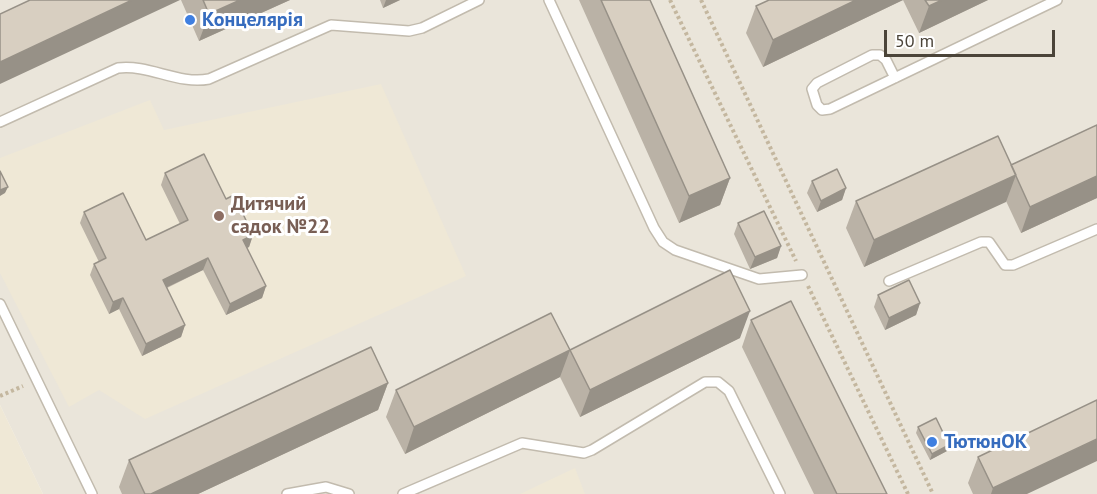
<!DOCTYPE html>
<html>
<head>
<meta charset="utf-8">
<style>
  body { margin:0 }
  #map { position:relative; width:1097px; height:494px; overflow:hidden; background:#f6f3ec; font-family:"PT Sans",sans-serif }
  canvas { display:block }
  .scale { position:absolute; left:884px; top:30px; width:171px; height:27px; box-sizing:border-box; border:3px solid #4b4439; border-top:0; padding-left:8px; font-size:18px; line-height:21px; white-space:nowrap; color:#4b4439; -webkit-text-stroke:4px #fff; paint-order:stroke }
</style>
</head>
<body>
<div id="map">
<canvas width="1097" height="494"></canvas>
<div class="scale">50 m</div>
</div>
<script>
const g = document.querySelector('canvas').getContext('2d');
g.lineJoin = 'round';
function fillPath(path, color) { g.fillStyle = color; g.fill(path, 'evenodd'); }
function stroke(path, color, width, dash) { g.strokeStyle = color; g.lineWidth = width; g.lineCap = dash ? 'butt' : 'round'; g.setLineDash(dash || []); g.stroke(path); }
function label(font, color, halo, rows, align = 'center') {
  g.font = font + ' "PT Sans",sans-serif'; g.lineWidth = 6; g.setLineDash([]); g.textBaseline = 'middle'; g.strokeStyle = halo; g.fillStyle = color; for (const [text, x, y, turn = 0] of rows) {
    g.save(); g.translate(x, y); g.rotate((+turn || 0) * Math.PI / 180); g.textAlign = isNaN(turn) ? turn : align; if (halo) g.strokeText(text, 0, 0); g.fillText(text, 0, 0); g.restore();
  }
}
const residential = new Path2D(`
  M0 0H1097V494H43L0 405Z`);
const education = new Path2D(`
  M381 84 466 276 145 419 99 390 69 407 0 273V158L150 100 164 130Z
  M0 405 43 494H0Z
  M575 468 585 494H520Z`);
const path = new Path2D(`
  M670 0 796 261
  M701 0 933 494
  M808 286 908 494
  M0 396 23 386`);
const service = new Path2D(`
  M549 0 654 228 663 242 675 250 759 279 802 275
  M895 78 886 60 880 55H872L817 83 812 89 817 105 822 110 830 109 1057 0
  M0 122 118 68C149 64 178 85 209 79L331 25 409 31 422 28 479 0
  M889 281 981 242H989L1005 265H1013L1097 229
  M0 304 92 494
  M287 494 326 487 349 494
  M403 494 522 443 584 453 592 450 705 382H718L729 391 780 494`);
const wall = new Path2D(`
  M181 0H290L199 41Z
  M380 0H400L383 8Z
  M579 0H650L730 178 720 205 679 223Z
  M769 0H988L919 33 903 0 763 67 746 33 756 6Z
  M1097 125V198L1021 233 1006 201 864 267 846 228 856 201 1011 165Z
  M165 173 226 199 253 235 249 247 247 248 266 286 262 298 226 315 203 270 167 288 185 325 181 337 142 356 119 309 109 314 90 275 94 264 99 262 80 223 84 212 146 240 180 224 161 185Z
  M812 181 846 188 842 200 817 212 807 193Z
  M738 223 781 246 777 258 750 269 734 234Z
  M878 295 920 303 916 315 885 330 874 307Z
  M751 320 887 494H814L742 347Z
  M740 338 580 417 560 377 405 454 386 417 396 390 570 350Z
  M388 383 378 410 198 494H122L119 487 129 460Z
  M918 427 949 445 947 451 930 460 916 433Z
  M978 457 1027 494H973L968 483Z`);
const shadedWall = new Path2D(`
  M132 0H180L0 84V62Z
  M240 0H290L199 41 209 14Z
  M386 0H400L383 8Z
  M856 0H903L763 67 773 40Z
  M942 0H988L919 33 929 6Z
  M1016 175 1006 202 864 267 874 240Z
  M1097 176V198L1021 233 1030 207Z
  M730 178 720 205 679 223 689 196Z
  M8 187 5 193 0 196V190Z
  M846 188 842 200 817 212 821 201Z
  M253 235 249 247 239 251 243 240Z
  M781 246 777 258 750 269 755 257Z
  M208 258 203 270 159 291 163 280Z
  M266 286 262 298 226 315 230 304Z
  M123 298 119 309 109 314 113 302Z
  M920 303 916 315 885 330 889 318Z
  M750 311 740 338 580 417 590 390Z
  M185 325 181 337 142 356 146 344Z
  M570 350 560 377 405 454 414 427Z
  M388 383 378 410 198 494H151Z
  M1097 439V461L1027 494H991L993 488Z
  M949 445 947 451 930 460 932 454Z`);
const building = new Path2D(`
  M30 0H132L0 62V14Z
  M203 0H240L209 14Z
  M601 0H650L730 178 689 196Z
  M769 0H856L773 40 756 6Z
  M925 0H942L929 6Z
  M1097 125V176L1030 207 1011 165Z
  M998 136 1016 175 874 240 856 201Z
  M204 154 226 199 234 195 253 235 243 240 266 286 230 304 208 258 163 280 185 325 146 344 123 298 113 302 94 264 106 258 84 212 123 193 146 240 188 220 165 173Z
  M837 169 846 188 821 201 812 181Z
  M0 171 8 187 0 190Z
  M764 211 781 246 755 257 738 223Z
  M730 270 750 311 590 390 570 350Z
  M909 280 920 303 889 318 878 295Z
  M791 301 887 494H837L751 320Z
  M551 313 570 350 414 427 396 390Z
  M371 347 388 383 151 494H145L129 460Z
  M1097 400V439L993 488 978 457Z
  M936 418 949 445 932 454 918 427Z`);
const markers = [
  [190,20,6,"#3f7fe0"],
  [219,216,6,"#8d6e63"],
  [932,442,6,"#3f7fe0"]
];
const shopNames = [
  ["Концелярія",202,20],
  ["ТютюнОК",944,442]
];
const educationNames = [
  ["Дитячий",231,204],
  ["садок №22",231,227]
];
fillPath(residential, '#eae5da');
fillPath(education, '#efe8d6');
stroke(service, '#c2bbae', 12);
stroke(path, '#c4b79f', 4, [3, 3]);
stroke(service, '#fff', 9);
fillPath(wall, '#bab2a6');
fillPath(shadedWall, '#979187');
fillPath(building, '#d8cfc1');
stroke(building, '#979187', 1.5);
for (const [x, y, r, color] of markers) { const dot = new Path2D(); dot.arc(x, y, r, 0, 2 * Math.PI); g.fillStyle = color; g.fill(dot); stroke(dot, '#fff', 2); }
label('bold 20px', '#366cbe', '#fff', shopNames, 'left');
label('bold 20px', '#785e54', '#fff', educationNames, 'left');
</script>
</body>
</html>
